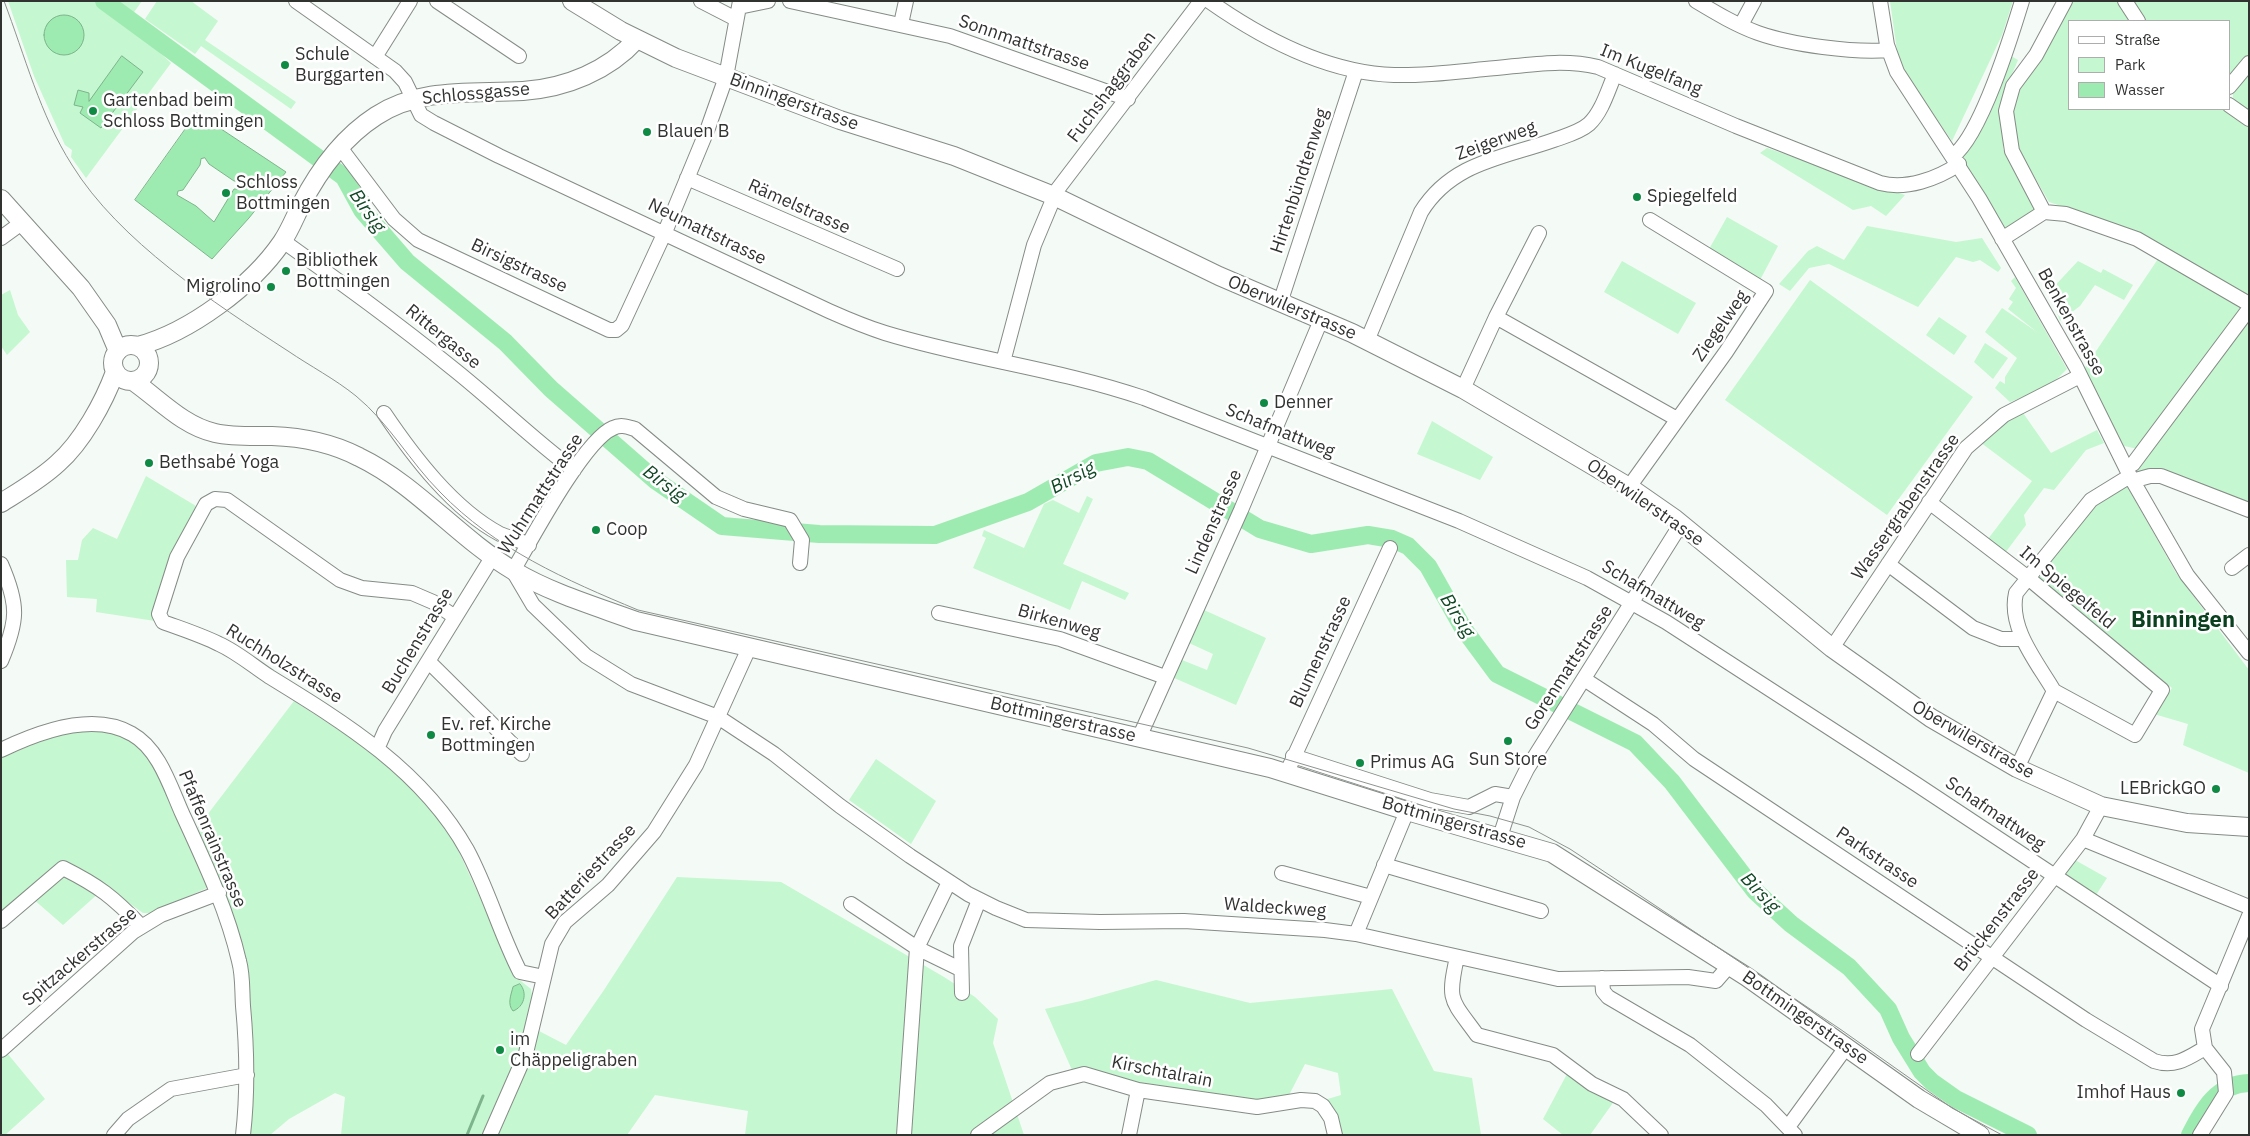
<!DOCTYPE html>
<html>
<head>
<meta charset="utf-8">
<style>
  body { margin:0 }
  #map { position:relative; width:2250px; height:1136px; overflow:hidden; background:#f4faf5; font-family:"IBM Plex Sans",sans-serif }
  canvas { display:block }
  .frame { position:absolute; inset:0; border:2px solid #313331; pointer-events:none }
  .legend { position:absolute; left:2068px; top:20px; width:162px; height:90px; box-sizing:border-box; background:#fff; border:1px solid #adadad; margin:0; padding:6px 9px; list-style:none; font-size:15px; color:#313331 }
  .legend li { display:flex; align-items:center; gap:10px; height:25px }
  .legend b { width:25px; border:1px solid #adadad }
</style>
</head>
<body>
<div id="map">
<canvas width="2250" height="1136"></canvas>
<div class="frame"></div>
<ul class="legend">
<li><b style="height:6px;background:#fff"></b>Straße</li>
<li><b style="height:14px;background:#c5f7d0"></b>Park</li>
<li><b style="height:14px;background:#9eebb1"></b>Wasser</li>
</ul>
</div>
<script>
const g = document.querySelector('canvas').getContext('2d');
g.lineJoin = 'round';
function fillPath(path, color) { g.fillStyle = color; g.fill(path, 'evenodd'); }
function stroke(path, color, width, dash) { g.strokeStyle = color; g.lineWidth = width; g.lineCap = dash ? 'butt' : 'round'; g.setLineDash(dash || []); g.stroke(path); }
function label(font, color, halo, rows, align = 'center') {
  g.font = font + ' "IBM Plex Sans",sans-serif'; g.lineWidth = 5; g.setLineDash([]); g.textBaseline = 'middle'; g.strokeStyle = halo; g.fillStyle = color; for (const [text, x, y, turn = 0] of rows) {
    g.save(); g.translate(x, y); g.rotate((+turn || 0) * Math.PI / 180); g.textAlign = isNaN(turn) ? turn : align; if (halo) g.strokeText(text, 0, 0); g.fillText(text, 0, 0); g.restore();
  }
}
const green = new Path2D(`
  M8 1H142L127 22 171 63 86 178 71 157 72 150 65 145 34 76Z
  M157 1H191L218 21 205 40 296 102 291 109 201 46 195 54 145 19Z
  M1890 1H2013L2002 35 1952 141 1899 65Z
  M2073 1H2119L2130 21H2069V109H2228L2249 123V297L2143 234 2049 202 2019 150 2013 108 2014 93Z
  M2131 1H2249V54L2229 78V21H2144Z
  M2011 56 2018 60 2004 93 2003 149 2038 210 2006 229 1962 159Z
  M2249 72V112L2233 102V89Z
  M1767 148 1905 195 1886 216 1871 206 1853 210 1760 153Z
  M1727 217 1778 246 1760 280 1708 251Z
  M1867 226 1956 242 1982 238 2001 268 1998 272 1980 260 1973 262 1956 257 1918 307 1829 264 1809 268 1790 291 1779 284 1808 251 1817 246 1844 260Z
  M2160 256 2245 307 2138 449 2124 446 2084 369Z
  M1622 261 1696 303 1678 334 1604 292Z
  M2078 261 2101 273 2103 269 2133 285 2124 300 2095 285 2080 306 2060 321 2049 292Z
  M2015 277 2067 369 2049 387 2010 402 1995 388 2000 381 2005 384V377L2017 358 1985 332 2002 308 2037 332 2008 309 2013 302 2009 299 2016 288 2011 281Z
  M1810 280 1973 397 1887 515 1725 400Z
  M10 290 18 315 30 332 7 355 1 346V295Z
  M2249 315V504L2164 472H2137Z
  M1939 317 1967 336 1954 355 1926 335Z
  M1985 343 2008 358 1993 379 1974 362Z
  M2021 410 2051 453 2097 430 2104 443 2086 450 2054 490 2044 488 2024 515 2026 525 2005 553 1988 539 2032 481 1980 442Z
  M1432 421 1493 457 1480 480 1417 454Z
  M146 476 196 506C178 545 160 577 155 621L96 612 97 599 67 597 66 560H78L82 540 93 528 117 539Z
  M2127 486 2176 573 2249 670V773L2183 745 2188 724 2154 714 2172 688 2036 576 2093 508Z
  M1087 496 1093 499 1063 564 1129 593 1125 600 1082 581 1070 610 973 568 986 538 982 536 984 530 1024 548 1044 504 1053 500 1079 513Z
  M1204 610 1266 638 1236 705 1172 677 1182 660 1207 670 1213 654 1189 643Z
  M294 701 365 747 408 785 447 826 517 978 531 989 537 1030 566 1045 604 990 677 877 781 882 944 977 975 997 998 1019 993 1043 1024 1135H745L748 1111 655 1095 627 1135H341L345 1097 335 1093 289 1119 270 1135H249L252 1074 248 965 198 827Z
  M79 730C96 730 113 730 128 737 159 753 194 854 207 888L151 913H143L112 891 58 863 1 912V755L47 738Z
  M876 759 936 801 911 844 849 800Z
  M2075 860 2107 878 2096 895 2065 875Z
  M63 872 100 892 63 925 32 898Z
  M1156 980 1250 1003 1392 989 1434 1071 1472 1078 1481 1135H1336L1321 1101 1341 1095 1338 1073 1305 1064 1288 1097 1246 1105 1144 1091 1072 1070 1045 1009 1081 1001Z
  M7 1053 45 1099 5 1135H1V1059Z
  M1567 1074 1615 1100 1590 1135H1563L1543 1119Z`);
const water = new Path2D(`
  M44 35a20 20 0 1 1 40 0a20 20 0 1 1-40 0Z
  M122 56 143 72 101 128 80 113 83 107 74 105 78 90 89 93V101Z
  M197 113 286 172 249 218 212 259 135 200ZM205 158 209 164 234 181H240L241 184 239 189H234L214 222 196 206 177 195 178 191 183 190 200 165 201 159Z
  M520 984C528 993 524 1007 513 1011 507 1004 511 995 513 987Z`);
const stream = new Path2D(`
  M467 1135 483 1096`);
const river = new Path2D(`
  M104 1 344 177 362 210 407 262 505 342 551 389 655 480 722 526 819 534 935 535 1028 502 1096 463 1128 457 1148 461 1260 529 1311 544 1368 535 1392 539 1408 546 1428 566 1463 628 1497 674 1635 743 1672 782 1755 891 1791 924 1849 967 1888 1009 1901 1038 1922 1072 1932 1082 1956 1099 2028 1135
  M2190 1135C2203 1109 2217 1084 2249 1083`);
const minor = new Path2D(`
  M296 1 395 71 405 82 421 115 434 123 499 156 829 311C847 319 866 327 885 333 970 359 1059 369 1144 398L1459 521 1587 578 1666 622 1916 784 2221 986
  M437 1 519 56
  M701 1 736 19
  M790 1 950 36 1128 99
  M1209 1C1263 39 1327 73 1394 75 1424 76 1455 72 1485 69 1524 66 1560 58 1598 67L1736 126 1880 183C1906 190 1937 179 1959 164
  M1696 1C1716 13 1736 25 1758 33 1792 45 1854 53 1889 50
  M1880 1 1887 45 1897 72 1979 198 2076 367 2130 476 2187 575 2249 653
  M2125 1 2138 21
  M739 7 768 1
  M901 24 906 1
  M1741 25 1754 1
  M375 57 410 1
  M2229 87 2249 63
  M2229 105 2249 119
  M339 146 394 219 418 240 609 330H616L622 325 665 232 708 128 726 77 740 1
  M1953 156C1981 135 2011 37 2022 1
  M687 178 897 269
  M2044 212 2012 151 2006 111 2013 86 2036 55 2065 1
  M1 238 23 222
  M2002 239 2044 212 2066 214 2137 239 2249 304
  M283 241C340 282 397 323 451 367 493 400 531 438 574 470
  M1280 303 1356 71
  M1496 317 1677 419
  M1367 341 1421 212C1452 162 1503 158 1554 140 1565 136 1580 132 1589 124 1602 112 1608 90 1615 74
  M1003 362 1034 245 1057 190 1201 1
  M1463 389 1496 317 1539 233
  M384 413C413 456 453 509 500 534 509 538 520 540 529 545
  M2126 468 2133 464 2249 309
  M2132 481 2150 476H2161L2249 510
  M1629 487 1726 352 1766 291 1650 220
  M1929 502 2027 577 2162 690 2135 735 2054 691
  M800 563 802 540 790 520 744 509 716 497 635 429C628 427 621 424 613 428 584 440 531 540 513 571L533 605 586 656 631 684 718 717 774 754 840 806 910 856 968 894 996 908 1026 920 1100 922 1184 921 1325 930 1356 934 1558 979 1688 977 1716 981 1729 966
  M1 564C19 605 18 621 1 661
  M1888 564 1973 628 2001 639H2023
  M2232 568 2249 555
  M939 613 1060 639 1165 677
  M455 617 433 602 412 593 362 588 340 580 227 500 215 499 206 504 177 557 159 614 163 622C182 629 201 635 219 644 237 652 253 666 270 677 345 723 423 771 467 850 488 889 500 933 520 972L544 977
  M1832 648 1966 448 2004 415 2080 376
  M429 662 522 754
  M1584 679 1653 724 1694 759 2086 1020 2154 1061C2175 1068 2188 1058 2205 1048L2202 1029 2249 916
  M1139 738 1241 510 1321 320
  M378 747 385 731 493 556
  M1 750C38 732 93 711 132 734 159 749 170 786 182 813 204 861 227 909 239 961 243 975 242 991 243 1006 247 1049 248 1091 243 1135
  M1293 756 1430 800 1469 807 1495 794 1513 797
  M2017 768 2054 691C2037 662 2008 628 2016 593L2091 500 2130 476
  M1287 772 1390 548
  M1500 837 1513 797 1527 769 1681 524
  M2083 839 2249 907
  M1384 865 1541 911
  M1282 873 1371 897
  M851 904 917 948 960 969
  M1 921 63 868C99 886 113 897 141 926
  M1356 934 1407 811
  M1457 957C1447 1002 1451 999 1477 1035L1553 1055 1592 1084 1623 1099 1661 1135
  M1602 978 1603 991 1608 997 1690 1045 1766 1105 1795 1135
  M962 993 961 946 979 900
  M1 1050 133 932 161 915 219 893
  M1918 1054 2083 839 2101 806
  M1788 1127 1847 1046
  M114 1135 128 1119 171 1089 247 1075
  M490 1135 526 1053 552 944 565 922 608 885 654 832 696 765 749 648
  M904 1135 917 948 949 882
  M978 1135 1050 1083 1084 1074 1138 1090 1257 1107 1301 1100 1315 1101 1323 1106 1331 1118 1335 1135
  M1129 1135 1138 1090
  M2200 1135 2226 1093 2224 1072 2205 1048`);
const major = new Path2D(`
  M572 1 621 31 676 58 840 120 954 156 1054 196 1219 276 1352 333 1463 389 1629 487 1675 519 1832 648 1931 718 2017 768 2101 806 2187 823 2249 827
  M1 199 81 288 107 325 118 351
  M113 363a18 18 0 1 1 36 0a18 18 0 1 1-36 0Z
  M138 346C190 332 252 286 282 242 290 230 295 217 301 205 319 170 342 138 376 116 421 87 472 94 523 91 566 88 608 71 637 39
  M133 381C159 399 183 426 215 433 233 437 253 436 272 436 301 437 332 443 359 457 417 485 458 538 514 571 551 593 595 606 636 621L1270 768 1407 811 1552 853 1747 977 1919 1099 1980 1135
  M1 503C20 491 41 479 58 463 82 442 104 402 115 372`);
const tram = new Path2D(`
  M4 1C25 56 40 115 72 165 119 241 214 303 288 351 310 366 335 379 356 396 389 423 410 462 440 492 495 549 566 580 638 610L1248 748 1454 809 1490 816 1529 827 1570 849 1632 890 1840 1029 1952 1108 2002 1135`);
const markers = [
  [285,65,5,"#0f8a45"],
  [93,111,5,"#0f8a45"],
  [647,132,5,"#0f8a45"],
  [226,193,5,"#0f8a45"],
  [1637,197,5,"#0f8a45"],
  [286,271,5,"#0f8a45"],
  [271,287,5,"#0f8a45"],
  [1264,403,5,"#0f8a45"],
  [149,463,5,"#0f8a45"],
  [596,530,5,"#0f8a45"],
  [431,735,5,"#0f8a45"],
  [1508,741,5,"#0f8a45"],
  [1360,763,5,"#0f8a45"],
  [2216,789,5,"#0f8a45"],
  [500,1050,5,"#0f8a45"],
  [2181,1093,5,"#0f8a45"]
];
const streetNames = [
  ["Sonnmattstrasse",1024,43,19],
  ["Im Kugelfang",1651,70,22],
  ["Fuchshaggraben",1112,87,-53],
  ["Schlossgasse",476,94,-5],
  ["Binningerstrasse",794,102,20],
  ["Zeigerweg",1496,141,-20],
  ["Hirtenbündtenweg",1300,181,-72],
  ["Rämelstrasse",799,207,24],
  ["Neumattstrasse",707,232,26],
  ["Birsigstrasse",519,266,25],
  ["Oberwilerstrasse",1292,308,23],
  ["Benkenstrasse",2071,322,61],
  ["Ziegelweg",1721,326,-55],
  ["Rittergasse",443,337,39],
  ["Schafmattweg",1280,431,22],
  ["Wuhrmattstrasse",541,494,-57],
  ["Oberwilerstrasse",1645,503,35],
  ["Wassergrabenstrasse",1906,507,-55],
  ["Lindenstrasse",1214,522,-66],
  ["Im Spiegelfeld",2067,588,40],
  ["Schafmattweg",1653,595,31],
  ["Birkenweg",1059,622,16],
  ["Buchenstrasse",418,641,-59],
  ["Blumenstrasse",1321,652,-65],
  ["Ruchholzstrasse",284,664,32],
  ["Gorenmattstrasse",1569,668,-57],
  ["Bottmingerstrasse",1063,720,13],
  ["Oberwilerstrasse",1973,740,30],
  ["Schafmattweg",1995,814,34],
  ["Bottmingerstrasse",1454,823,16],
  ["Pfaffenrainstrasse",212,839,67],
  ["Parkstrasse",1877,858,34],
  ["Batteriestrasse",591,872,-47],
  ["Waldeckweg",1275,908,4],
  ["Brückenstrasse",1997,920,-52],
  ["Spitzackerstrasse",80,957,-40],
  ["Bottmingerstrasse",1805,1018,35],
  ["Kirschtalrain",1162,1072,11]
];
const poiNames = [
  ["Schule",295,55],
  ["Burggarten",295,76],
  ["Gartenbad beim",103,101],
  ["Schloss Bottmingen",103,122],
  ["Blauen B",657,132],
  ["Schloss",236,183],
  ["Bottmingen",236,204],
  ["Spiegelfeld",1647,197],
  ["Bibliothek",296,261],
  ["Bottmingen",296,282],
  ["Migrolino",261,287,"right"],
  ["Denner",1274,403],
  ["Bethsabé Yoga",159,463],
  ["Coop",606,530],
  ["Ev. ref. Kirche",441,725],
  ["Bottmingen",441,746],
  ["Sun Store",1508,760,"center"],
  ["Primus AG",1370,763],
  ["LEBrickGO",2206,789,"right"],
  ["im",510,1040],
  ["Chäppeligraben",510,1061],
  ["Imhof Haus",2171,1093,"right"]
];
const waterNames = [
  ["Birsig",367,211,55],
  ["Birsig",1073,478,-28],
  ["Birsig",664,484,37],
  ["Birsig",1457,616,58],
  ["Birsig",1760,893,47]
];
const districtNames = [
  ["Binningen",2183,621]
];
fillPath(green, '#c5f7d0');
fillPath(water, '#9eebb1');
stroke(water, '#7db48b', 1);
stroke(stream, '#7db48b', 3);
stroke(river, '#9eebb1', 18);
stroke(minor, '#858b86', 16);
stroke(major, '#858b86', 20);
stroke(minor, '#fff', 14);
stroke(major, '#fff', 18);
stroke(tram, '#8f938f', 1);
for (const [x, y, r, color] of markers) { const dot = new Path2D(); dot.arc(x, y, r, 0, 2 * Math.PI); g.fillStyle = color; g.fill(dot); stroke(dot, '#fff', 2); }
label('18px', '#313331', '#fff', streetNames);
label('18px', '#313331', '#fff', poiNames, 'left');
label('italic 19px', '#104825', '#fff', waterNames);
label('bold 22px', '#0a401f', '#fff', districtNames);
</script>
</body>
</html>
